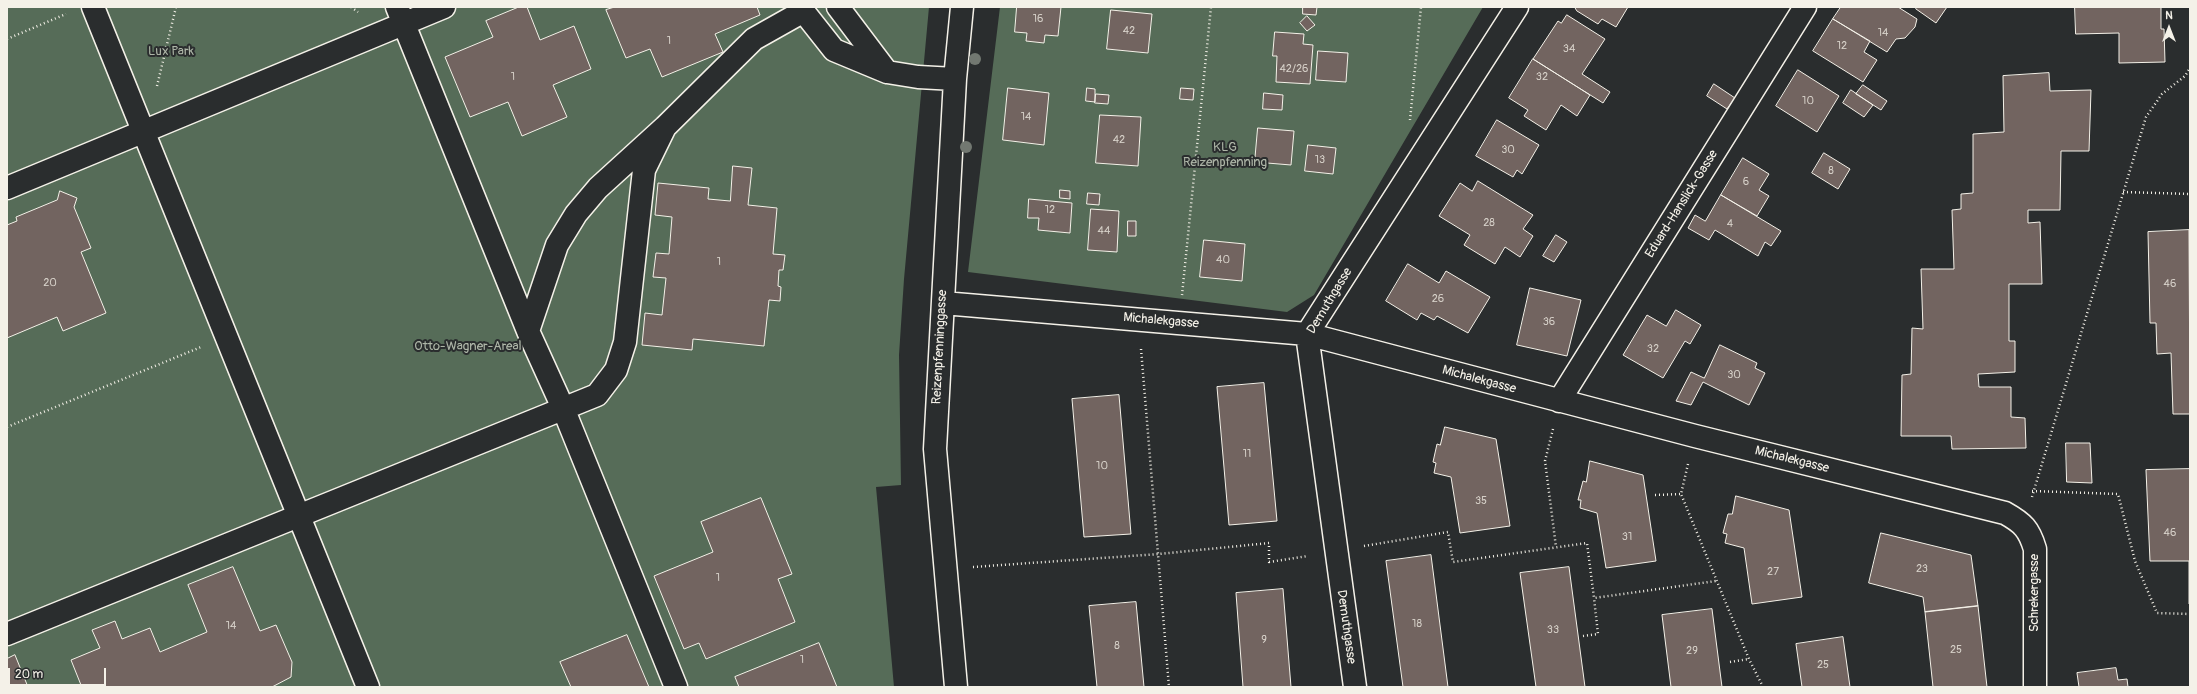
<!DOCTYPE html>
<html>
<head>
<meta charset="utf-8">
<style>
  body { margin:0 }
  #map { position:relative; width:2197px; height:694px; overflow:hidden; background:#2a2d2e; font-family:Pangolin,sans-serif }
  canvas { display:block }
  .frame { position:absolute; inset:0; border:8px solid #f4f1e8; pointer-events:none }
  .north { position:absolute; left:2149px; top:8px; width:40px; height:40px; -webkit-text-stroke:3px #2a2d2e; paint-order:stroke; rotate:0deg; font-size:11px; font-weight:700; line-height:16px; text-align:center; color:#f4f1e8 }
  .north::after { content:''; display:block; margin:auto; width:14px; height:18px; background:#f4f1e8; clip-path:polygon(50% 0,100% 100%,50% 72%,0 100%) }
  .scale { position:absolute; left:8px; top:668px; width:98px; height:18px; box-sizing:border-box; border:2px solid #f4f1e8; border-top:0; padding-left:5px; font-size:12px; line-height:14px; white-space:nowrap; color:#f4f1e8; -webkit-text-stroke:3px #2a2d2e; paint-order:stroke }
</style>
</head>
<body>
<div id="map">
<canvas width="2197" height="694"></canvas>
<div class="frame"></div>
<div class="north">N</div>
<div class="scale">20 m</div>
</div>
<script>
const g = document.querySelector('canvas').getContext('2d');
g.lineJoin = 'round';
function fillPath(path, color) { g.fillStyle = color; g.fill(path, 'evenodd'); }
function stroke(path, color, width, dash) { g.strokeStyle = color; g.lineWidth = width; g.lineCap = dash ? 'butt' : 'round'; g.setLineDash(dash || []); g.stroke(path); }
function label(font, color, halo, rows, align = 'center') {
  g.font = font + ' Pangolin,sans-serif'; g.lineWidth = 4; g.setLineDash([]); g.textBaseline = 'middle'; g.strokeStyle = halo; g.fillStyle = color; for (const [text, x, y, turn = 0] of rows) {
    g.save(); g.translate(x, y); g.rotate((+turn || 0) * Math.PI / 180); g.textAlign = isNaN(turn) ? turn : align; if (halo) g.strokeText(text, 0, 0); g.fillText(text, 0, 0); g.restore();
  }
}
const green = new Path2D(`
  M7 7H929L904 279 899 355 901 485 876 487 894 687H7Z
  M1000 7H1483L1314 295 1287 312 968 272Z`);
const building = new Path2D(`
  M519 7H527L540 40 574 26 591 69 553 85 567 117 522 136 508 102 470 117 445 57 493 37 486 21Z
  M615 7H757L760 15 715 34 723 52 662 77 650 49 626 58 606 10Z
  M1017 7H1061L1058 36 1045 35 1044 43 1026 41 1027 33 1015 32Z
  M1303 7H1317L1316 15 1303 14Z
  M1575 7H1628L1616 27 1602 19 1598 24 1577 11Z
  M1841 7H1898L1917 19 1915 27 1905 38 1896 39 1887 52 1833 19Z
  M1917 7H1947L1936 23 1916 9Z
  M2075 7H2161V29H2164L2165 62 2119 63V33L2076 34Z
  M1111 10 1152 14 1148 53 1107 49Z
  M1567 15 1605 39 1582 74 1610 92 1603 103 1533 59 1558 21 1561 23Z
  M1307 16 1315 25 1307 31 1300 23Z
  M1833 19 1870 41 1864 52 1877 60 1863 82 1813 51Z
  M1275 32 1304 34 1303 44 1313 45 1310 84 1276 82 1277 56H1273Z
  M1318 51 1348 53 1346 82 1316 80Z
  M1533 59 1590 95 1577 116 1561 105 1546 130 1524 116 1528 110 1509 98Z
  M1798 70 1839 96 1817 132 1776 106Z
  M2049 73 2050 91 2091 90 2089 151H2061L2060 210H2028V223L2040 222 2042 284H2009V341H2015V372L1978 374 1979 387H2011V417L2025 418 2026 448 1952 449 1951 436H1901L1902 375 1911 374 1912 328 1923 329 1921 269H1954L1952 210 1961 209V194L1973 193V134L2004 132 2003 76Z
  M1714 84 1735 98 1727 109 1707 96Z
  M1863 85 1887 101 1881 110 1856 94Z
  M1008 88 1049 93 1044 145 1003 140Z
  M1087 88 1095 89V102L1086 101Z
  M1181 88 1194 89 1193 100 1180 99Z
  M1851 90 1873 105 1864 117 1843 103Z
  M1264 93 1283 95 1282 110 1263 109Z
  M1096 94 1109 95 1108 104 1095 103Z
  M1100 115 1141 117 1138 166 1096 163Z
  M1497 120 1539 145 1522 174 1517 170 1513 177 1476 156Z
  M1258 128 1294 131 1291 165 1255 162Z
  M1308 145 1336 148 1333 174 1305 171Z
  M1824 153 1850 169 1838 189 1812 173Z
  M1743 158 1769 174 1759 190 1769 196 1757 216 1721 195Z
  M733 166 752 168 748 205 777 208 773 254 785 255 783 270H779L778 286 781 287 780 301 769 300 764 346 693 339 692 350 642 345 645 313 662 315 666 278 653 277 656 253 669 254 672 217 655 215 658 183 709 188 708 199 730 201Z
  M1478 181 1533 215 1523 229 1533 236 1520 257 1505 247 1495 264 1464 245 1470 235 1439 216 1460 183 1472 191Z
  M1060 190 1070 191V199L1060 198Z
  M60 191 77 198 74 207 91 248 81 252 106 313 63 331 57 317 7 338V225L17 221 16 217 57 200Z
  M1088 193 1100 194 1099 205 1087 204Z
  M1721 195 1781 231 1771 246 1765 242 1758 256 1715 230 1709 240 1688 228 1695 215 1705 221Z
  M1029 199 1072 203 1070 233 1038 230 1039 218H1028Z
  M1091 209 1119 211 1117 252 1088 250Z
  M1128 221H1136V236H1128Z
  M2189 230 2190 414H2173L2171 353 2157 354 2156 323H2150L2148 232Z
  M1556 235 1567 242 1554 262 1543 256Z
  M1204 240 1245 244 1242 281 1200 277Z
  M1408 264 1439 283 1446 271 1490 297 1468 333 1437 316 1434 320 1421 313 1417 320 1386 301Z
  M1530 288 1581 300 1567 356 1517 345Z
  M1676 310 1701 325 1690 344 1685 341 1663 378 1623 355 1647 315 1666 326Z
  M1720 345 1757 363 1755 368 1765 373 1749 405 1703 382 1691 405 1676 401 1691 372 1704 378Z
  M1264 383 1277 521 1229 525 1217 387Z
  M1119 395 1131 534 1084 537 1072 399Z
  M1445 427 1496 439 1510 526 1460 533 1451 477 1434 473 1436 463 1433 462 1437 444 1440 445Z
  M2066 443H2090L2092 483 2067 482Z
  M1590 461 1643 475 1656 561 1606 568 1597 513 1580 508 1581 500H1578L1583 481 1586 482Z
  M2190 469V604H2189V561H2150L2146 470Z
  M1736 496 1789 510 1802 597 1752 604 1744 548 1725 543 1727 534 1723 533 1728 514H1732Z
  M761 498 792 574 778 579 795 622 706 659 699 643 684 649 654 576 713 552 701 522Z
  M1881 533 1971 555 1978 606 1925 612 1923 597 1869 583Z
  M1431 555 1448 687H1403L1386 561Z
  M233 567 260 631 276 625 292 662 291 677 272 687H76L81 685 71 660 100 648 92 630 115 621 122 639 150 628 160 652 207 632 188 585Z
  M1569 567 1585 687H1536L1520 573Z
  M1283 589 1291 687H1243L1236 593Z
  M1136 602 1144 687H1097L1089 606Z
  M1978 606 1987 687H1933L1925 612Z
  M1712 609 1722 687H1671L1662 615Z
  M627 635 649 687H571L560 662Z
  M1843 637 1850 687H1802L1796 644Z
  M819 643 837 687H739L735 677Z
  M15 655 28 687H7V659Z
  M2116 668 2118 680 2127 679 2128 687H2079L2077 673Z`);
const path = new Path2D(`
  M351 7 358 12
  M7 39 66 14
  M157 86 176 7
  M1410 120 1421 7
  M2123 192 2190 194
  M1182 295 1211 7
  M1141 349 1169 687
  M7 427 201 347
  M1553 429 1545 461 1556 547
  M1688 464 1681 494 1749 659 1763 687
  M2032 491 2118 494 2135 561 2157 613 2190 614
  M1655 495 1681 494
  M2032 497 2146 117 2162 94 2185 76 2190 68
  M1364 546 1448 532 1453 562 1587 543 1594 598 1716 581
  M973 567 1159 554 1269 543V562L1308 556
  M1583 636 1598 634 1594 598
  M1730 662 1749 659`);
const minor = new Path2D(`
  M93 7 368 687
  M397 7 528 331 563 408 676 687
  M800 7 834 50 887 72 918 77 955 79
  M838 7 887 72
  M7 188 444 7
  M943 303 1307 334 1695 436 2005 513C2023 523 2029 529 2035 549V687
  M528 331 557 245 576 214 598 188 665 127 754 39 802 12
  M1559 401 1805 7
  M7 634 597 395 616 370 625 342 644 170 665 127
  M956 687 935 449 955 79 962 7
  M1355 687 1307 334 1517 7`);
const trees = [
  [975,59],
  [966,147]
];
const numberNames = [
  ["16",1038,19],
  ["42",1129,31],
  ["14",1883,33],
  ["1",669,41],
  ["12",1842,46],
  ["34",1569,49],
  ["42/26",1294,69],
  ["1",513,77],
  ["32",1542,77],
  ["10",1808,101],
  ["14",1026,117],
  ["42",1119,140],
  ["30",1508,150],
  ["13",1320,160],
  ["8",1831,171],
  ["6",1746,182],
  ["12",1050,210],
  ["28",1489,223],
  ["4",1730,224],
  ["44",1104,231],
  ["40",1223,260],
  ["1",719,262],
  ["20",50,283],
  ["46",2170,284],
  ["26",1438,299],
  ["36",1549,322],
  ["32",1653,349],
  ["30",1734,375],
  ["11",1247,454],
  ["10",1102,466],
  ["35",1481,501],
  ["46",2170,533],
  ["31",1627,537],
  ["23",1922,569],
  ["27",1773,572],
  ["1",718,578],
  ["18",1417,624],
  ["14",231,626],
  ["33",1553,630],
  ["9",1264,640],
  ["8",1117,646],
  ["25",1956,650],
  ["29",1692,651],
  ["1",802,660],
  ["25",1823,665]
];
const parkNames = [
  ["Lux Park",171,52],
  ["KLG",1225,148],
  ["Reizenpfenning",1225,163],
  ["Otto-Wagner-Areal",468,347]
];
const streetNames = [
  ["Eduard-Hanslick-Gasse",1682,204,-58],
  ["Demuthgasse",1330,301,-59],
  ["Michalekgasse",1161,321,5],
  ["Reizenpfenninggasse",940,347,-87],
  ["Michalekgasse",1479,380,15],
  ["Michalekgasse",1792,460,14],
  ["Schrekergasse",2035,593,-90],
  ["Demuthgasse",1346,627,82]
];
fillPath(green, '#566c58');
fillPath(building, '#726460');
stroke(building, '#f4f1e8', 1);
stroke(minor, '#f4f1e8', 25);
stroke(path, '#f4f1e8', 2.5, [1, 3]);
stroke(minor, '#2a2d2e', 22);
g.fillStyle = '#727871';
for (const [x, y] of trees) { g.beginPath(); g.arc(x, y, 6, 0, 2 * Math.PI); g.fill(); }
label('11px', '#d4cec6', null, numberNames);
label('13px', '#adb5a7', '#2a2d2e', parkNames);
label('13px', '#f4f1e8', '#2a2d2e', streetNames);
</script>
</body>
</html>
